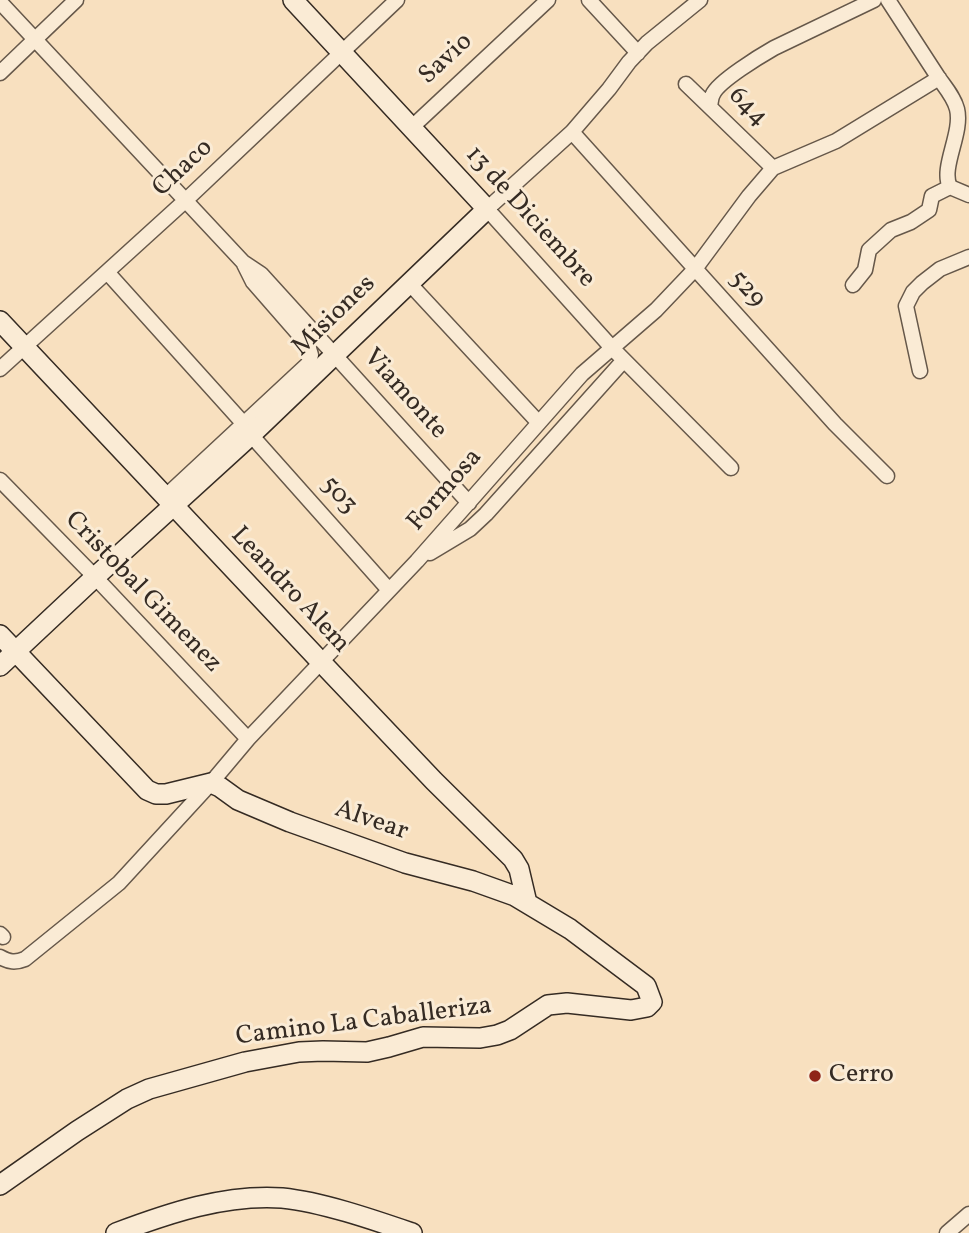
<!DOCTYPE html>
<html>
<head>
<meta charset="utf-8">
<style>
  body { margin:0 }
  canvas { display:block; background:#f8e0bf }
</style>
</head>
<body>
<canvas width="969" height="1233"></canvas>
<script>
const g = document.querySelector('canvas').getContext('2d');
g.lineJoin = 'round';
function stroke(path, color, width, dash) { g.strokeStyle = color; g.lineWidth = width; g.lineCap = dash ? 'butt' : 'round'; g.setLineDash(dash || []); g.stroke(path); }
function label(font, color, halo, rows, align = 'center') {
  g.font = font + ' Vollkorn,serif'; g.lineWidth = 6; g.setLineDash([]); g.textBaseline = 'middle'; g.strokeStyle = halo; g.fillStyle = color; for (const [text, x, y, turn = 0] of rows) {
    g.save(); g.translate(x, y); g.rotate((+turn || 0) * Math.PI / 180); g.textAlign = isNaN(turn) ? turn : align; if (halo) g.strokeText(text, 0, 0); g.fillText(text, 0, 0); g.restore();
  }
}
const street = new Path2D(`
  M589 0 638 53
  M700 0 647 43 629 62 609 89 572 132 487 209 613 349 731 468
  M888 0C905 26 921 51 938 77 945 87 954 97 957 109 963 133 940 168 950 187L969 195
  M0 2 243 262 261 274 469 503
  M0 73 76 0
  M686 84 773 168
  M710 106C711 102 711 97 713 94 719 81 760 56 774 48L874 0
  M411 128 548 0
  M572 132 835 424 887 476
  M107 272 243 423
  M409 283 538 422
  M853 285 865 270 869 250 891 230 911 222 929 210 932 196 950 187
  M0 369 186 200 397 0
  M920 371 906 306 913 292 922 283 940 269 969 257
  M251 435 389 590
  M0 480 95 577 248 739
  M165 497 308 364 311 355 308 345 253 282 244 264
  M430 553 470 529 486 514 624 360
  M0 934 3 937
  M0 957C9 962 15 963 25 959L119 883 211 783 248 739 417 561 582 374 656 310 695 269 749 196 773 168 836 141 939 78
  M947 1233 969 1214`);
const secondary = new Path2D(`
  M0 321 321 662 434 781 513 859 519 869 527 903
  M0 635 147 790 156 794H166L211 783 220 787 238 800 290 822 405 863 473 881 515 896 570 929 646 986 652 1002 647 1007 631 1010 567 1003 548 1005 510 1030 497 1035 480 1038 423 1037 389 1047 367 1052 323 1051 299 1052 245 1062 149 1089 127 1099 77 1131 0 1185
  M0 666 95 577 251 435 487 209 293 0
  M116 1233C169 1213 225 1194 282 1198 322 1202 374 1220 412 1233`);
const markers = [
  [815,1076,7,"#8f2418"]
];
const streetNames = [
  ["Savio",447,60,-43],
  ["644",747,108,45],
  ["Chaco",184,169,-43],
  ["13 de Diciembre",529,218,48],
  ["529",746,290,48],
  ["Misiones",335,317,-44],
  ["Viamonte",404,395,48],
  ["Formosa",446,491,-49],
  ["503",338,496,48],
  ["Leandro Alem",289,591,47],
  ["Cristobal Gimenez",142,593,46],
  ["Alvear",371,822,19],
  ["Camino La Caballeriza",364,1023,-7]
];
const poiNames = [
  ["Cerro",829,1076]
];
stroke(street, '#66584a', 17);
stroke(secondary, '#352b23', 22);
stroke(street, '#faebd5', 14);
stroke(secondary, '#faebd5', 19);
for (const [x, y, r, color] of markers) { const dot = new Path2D(); dot.arc(x, y, r, 0, 2 * Math.PI); g.fillStyle = color; g.fill(dot); stroke(dot, '#faebd5', 2.5); }
label('26px', '#352b23', '#faebd5', streetNames);
label('26px', '#352b23', '#faebd5', poiNames, 'left');
</script>
</body>
</html>
